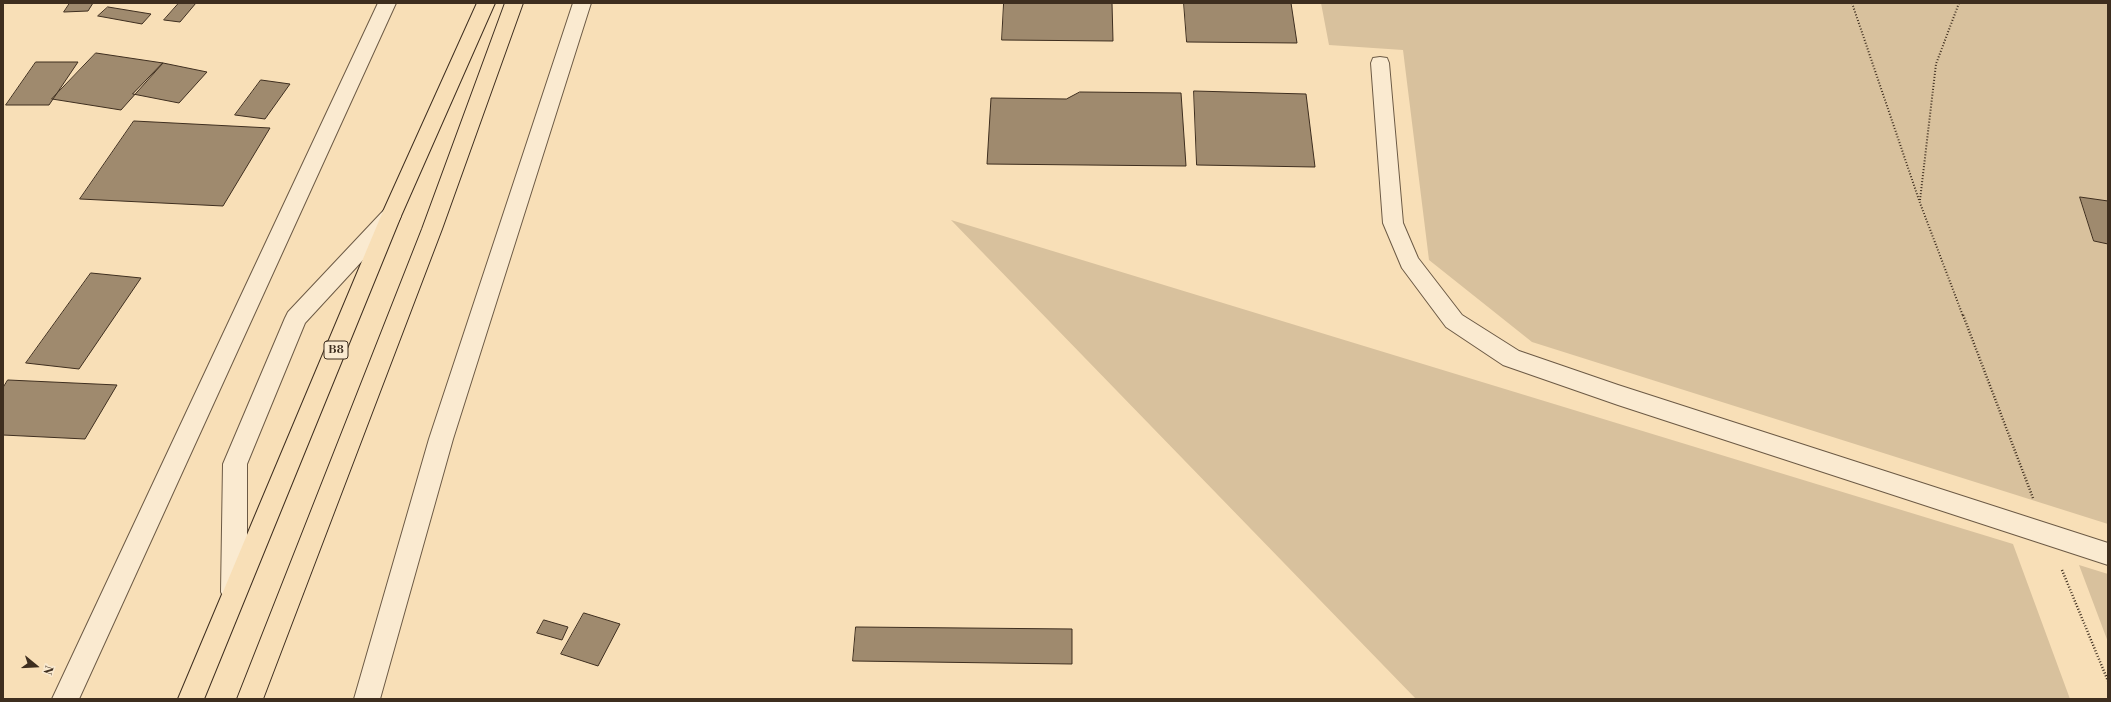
<!DOCTYPE html>
<html>
<head>
<meta charset="utf-8">
<style>
  body { margin:0 }
  #map { position:relative; width:2111px; height:702px; overflow:hidden; background:#f8dfb7; font-family:"Libre Bodoni",serif }
  canvas { display:block }
  .frame { position:absolute; inset:0; border:4px solid #3e2e1f; pointer-events:none }
  .north { position:absolute; left:16px; top:646px; width:40px; height:40px; -webkit-text-stroke:3px #faead0; paint-order:stroke; rotate:108deg; font-size:11px; font-weight:700; line-height:16px; text-align:center; color:#3e2e1f }
  .north::after { content:''; display:block; margin:auto; width:14px; height:18px; background:#3e2e1f; clip-path:polygon(50% 0,100% 100%,50% 72%,0 100%) }
</style>
</head>
<body>
<div id="map">
<canvas width="2111" height="702"></canvas>
<div class="frame"></div>
<div class="north">N</div>
</div>
<script>
const g = document.querySelector('canvas').getContext('2d');
g.lineJoin = 'round';
function fillPath(path, color) { g.fillStyle = color; g.fill(path, 'evenodd'); }
function stroke(path, color, width, dash) { g.strokeStyle = color; g.lineWidth = width; g.lineCap = dash ? 'butt' : 'round'; g.setLineDash(dash || []); g.stroke(path); }
function label(font, color, halo, rows, align = 'center') {
  g.font = font + ' "Libre Bodoni",serif'; g.lineWidth = 3; g.setLineDash([]); g.textBaseline = 'middle'; g.strokeStyle = halo; g.fillStyle = color; for (const [text, x, y, turn = 0] of rows) {
    g.save(); g.translate(x, y); g.rotate((+turn || 0) * Math.PI / 180); g.textAlign = isNaN(turn) ? turn : align; if (halo) g.strokeText(text, 0, 0); g.fillText(text, 0, 0); g.restore();
  }
}
const green = new Path2D(`
  M1321 3H2108V524L1532 342 1429 260 1403 50 1329 45Z
  M951 220 2013 544 2070 699H1416Z
  M2079 565 2108 574V642Z`);
const building = new Path2D(`
  M70 3H93L88 11 64 12Z
  M179 3H196L180 22 164 20Z
  M1004 3H1112L1113 41 1002 40Z
  M1184 3H1291L1297 43 1187 42Z
  M108 7 151 14 142 24 98 16Z
  M96 53 163 63 121 110 52 99Z
  M36 62H78L49 105H6Z
  M163 63 207 72 179 103 133 94Z
  M261 80 290 84 265 119 235 115Z
  M1194 91 1306 94 1315 167 1197 165Z
  M1080 92 1181 93 1186 166 987 164 991 98 1066 99Z
  M134 121 270 128 223 206 80 199Z
  M2080 197 2108 201V244L2094 241Z
  M91 273 141 278 79 369 26 363Z
  M8 380 117 385 85 439 3 435V388Z
  M584 613 620 624 598 666 561 654Z
  M544 620 568 627 562 640 537 633Z
  M856 627 1072 629V664L853 661Z`);
const pathFar1 = new Path2D(`
  M1852 3 1920 203 1963 316
  M1920 200 1936 64 1959 3`);
const path = new Path2D(`
  M1963 315 2033 498
  M2062 570 2108 681`);
const minor = new Path2D(`
  M378 3H396L79 699H52Z
  M573 3H591L453 439 380 699H354L429 439Z
  M1380 57 1387 58 1389 63 1403 223 1418 258 1462 315 1519 351 1618 385 2108 543V565L1618 405 1503 365 1446 327 1402 268 1383 223 1371 63 1373 58Z
  M391 208 398 210 401 216 398 222 305 323 247 464V592L243 600 234 604 225 600 221 592 223 464 285 318 288 312 384 210Z`);
const highway = new Path2D(`
  M477 3H495L401 216 204 699H178L381 216Z
  M505 3H523L442 229 263 699H237L422 229Z`);
const shields = [
  [336,350,24]
];
const shieldNames = [
  ["B8",336,350]
];
fillPath(green, '#d8c19d');
fillPath(building, '#9f8a6e');
stroke(building, '#3e2e1f', 1);
stroke(minor, '#6c5a45', 2);
stroke(highway, '#3e2e1f', 2);
stroke(pathFar1, '#3e2e1f', 2, [1, 2]);
stroke(path, '#3e2e1f', 2.5, [1, 2]);
fillPath(minor, '#faead0');
fillPath(highway, '#f8dfb7');
for (const [x, y, w] of shields) { const box = new Path2D(); box.roundRect(x - w / 2, y - 9, w, 18, 3); g.fillStyle = '#faead0'; g.fill(box); stroke(box, '#3e2e1f', 1); }
label('bold 11px', '#3e2e1f', null, shieldNames);
</script>
</body>
</html>
